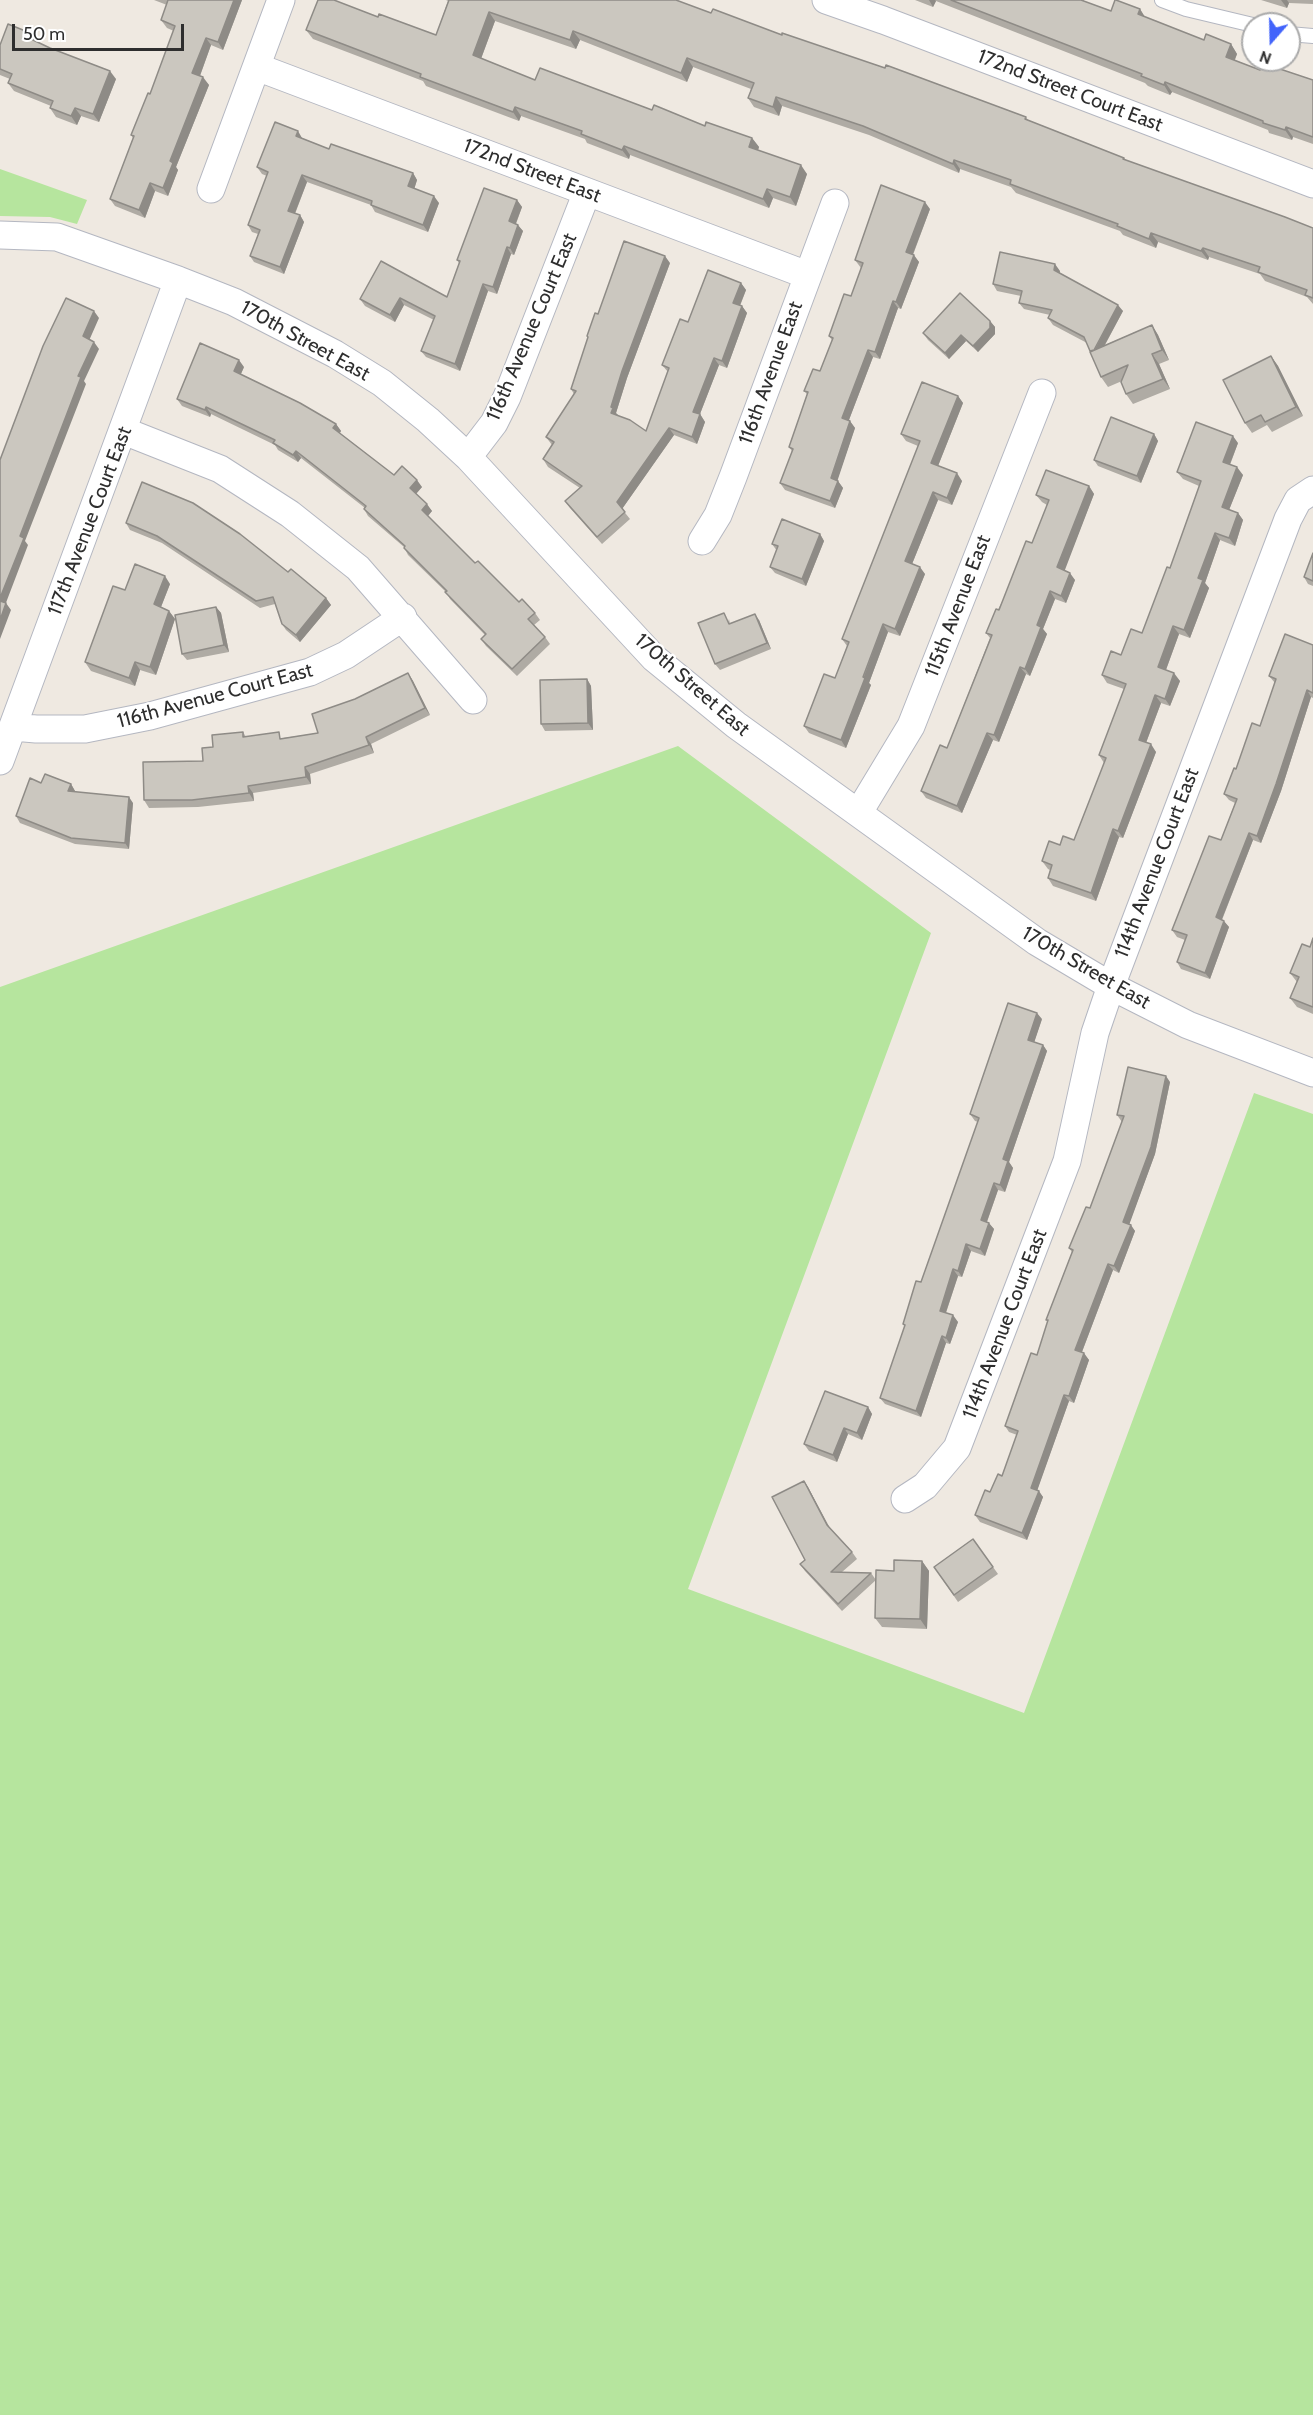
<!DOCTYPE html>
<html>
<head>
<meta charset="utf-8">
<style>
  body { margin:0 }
  #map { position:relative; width:1313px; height:2415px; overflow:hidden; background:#efe9e1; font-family:Cabin,sans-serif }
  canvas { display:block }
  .north { position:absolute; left:1241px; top:12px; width:60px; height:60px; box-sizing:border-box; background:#fff; border:2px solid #ababab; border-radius:50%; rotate:200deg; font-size:16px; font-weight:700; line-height:24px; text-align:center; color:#2e2e2e }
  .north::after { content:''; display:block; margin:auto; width:21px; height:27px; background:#4264fb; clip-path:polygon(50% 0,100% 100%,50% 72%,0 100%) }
  .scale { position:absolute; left:12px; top:24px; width:172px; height:27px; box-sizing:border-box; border:3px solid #2e2e2e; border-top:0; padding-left:8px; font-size:18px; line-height:21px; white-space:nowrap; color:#2e2e2e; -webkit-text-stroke:4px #fff; paint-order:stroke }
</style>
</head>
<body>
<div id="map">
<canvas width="1313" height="2415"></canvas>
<div class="north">N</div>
<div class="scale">50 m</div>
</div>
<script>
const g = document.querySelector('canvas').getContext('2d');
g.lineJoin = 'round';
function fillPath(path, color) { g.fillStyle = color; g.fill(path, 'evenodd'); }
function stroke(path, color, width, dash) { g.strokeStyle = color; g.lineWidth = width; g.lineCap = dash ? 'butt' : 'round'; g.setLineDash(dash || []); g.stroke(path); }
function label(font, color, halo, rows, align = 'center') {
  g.font = font + ' Cabin,sans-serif'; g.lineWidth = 4.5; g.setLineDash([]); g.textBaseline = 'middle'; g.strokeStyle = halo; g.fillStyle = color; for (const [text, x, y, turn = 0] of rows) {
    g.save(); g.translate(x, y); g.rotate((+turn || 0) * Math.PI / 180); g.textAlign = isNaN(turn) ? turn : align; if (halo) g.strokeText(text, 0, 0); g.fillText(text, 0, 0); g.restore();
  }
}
const green = new Path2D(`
  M0 169 87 200 77 224 50 217 0 216Z
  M678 746 931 933 688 1589 1024 1713 1254 1093 1313 1114V2415H0V987Z`);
const lane = new Path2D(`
  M1162 0 1186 9 1253 25
  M1289 34 1313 36`);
const street = new Path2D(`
  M826 0 883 20 1313 184
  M257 67 807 275
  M211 189 281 0
  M0 235 57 237 178 280 234 302 335 354 382 383 428 420 468 457 654 658 736 725 1037 942 1111 986 1188 1025 1313 1073
  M124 431 220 469 290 514 358 568 473 700
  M468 457 494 423 507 397 587 192
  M702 541 718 515 733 477 835 203
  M13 727 36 729H85L150 716 310 672 346 655 403 617
  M0 761 178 280
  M859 812 911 726 1042 393
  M905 1499 925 1486 957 1448 1067 1161 1095 1033 1111 986 1288 519 1298 500 1313 490`);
const wall = new Path2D(`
  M154 0H242L223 50 211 45 200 76 209 85 176 167 178 170 168 196 155 191 145 218 115 206 110 199 133 138 131 135 150 94 174 31 167 28 161 20 167 5Z
  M446 0H676L711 13 782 35 1026 117 1028 120 1124 158 1126 160 1313 228V304L1307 297 1265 281 1260 274 1209 257 1208 260 1158 242 1156 248 1123 235 1120 231 1016 193 1011 187 960 169 959 173 869 135 782 106 779 116 754 107 748 98 751 89 693 67 687 82 580 40 576 49 495 21 481 59 535 80 652 110 705 126 752 138 759 147 758 150 807 174 796 206 773 198 769 208 630 155 629 159 587 143 585 139 521 116 519 121 426 86 423 81 313 39 306 30 378 17 436 35 448 1Z
  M915 0H1084V1L1111 11 1140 9 1145 17 1204 40 1231 44 1237 54 1235 60 1260 70 1313 80V144L1293 137 1292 140 1269 133 1268 130 1172 92 1170 95 1148 86 1145 83 936 1 933 7Z
  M1261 0H1313V4L1289 3 1287 8Z
  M33 34 39 43 116 79 99 122 81 116 77 125 56 117 50 108 51 106 14 91 8 83 10 79 0 75V45Z
  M302 138 329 149 413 173 417 180 414 189 439 203 428 232 375 212 371 205 307 182 295 214 300 215 304 222 284 274 254 262 250 256 258 234 252 232 248 225 267 176 262 174 257 167Z
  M517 200 522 207 516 224 523 231 514 255 511 254 497 294 488 291 460 371 426 357 421 351 434 320 404 305 395 322 365 306 360 299 447 297 459 263 457 260Z
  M930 209 913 255 919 262 901 309 898 308 880 359 873 357 849 420 855 428 837 480 843 488 835 508 785 490 780 483 792 451 789 447 807 394 804 391 820 371 832 340 829 336 851 296 861 268 855 260Z
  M670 263 627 378 616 413 617 416 646 431 668 372 662 365 688 322 741 283 746 290 740 306H742L747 313 727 368 719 365 700 414 705 422 697 444 674 435 622 509 630 519 602 544 570 508 565 501 580 488 548 467 543 459 552 445 546 437 574 394 571 389 588 338 587 336 598 314Z
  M1060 271 1059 273 1123 311 1105 345 1152 325 1158 335 1169 360 1159 364 1170 389 1133 404 1126 394 1122 381 1108 387 1101 377 1087 343 1053 325 1048 318 1050 315 1024 309 1019 303 1021 296 997 291 993 284Z
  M990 321 995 327V334L978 352 966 341 949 359 928 340 923 333Z
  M1271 356 1278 366 1303 416 1272 432 1267 425 1252 433 1245 423Z
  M244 367 241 374 336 424 341 431 340 433 394 475 422 487 416 494 432 511 428 516 475 563 519 602 535 613 540 620 534 625 545 637 550 644 517 676 486 646 481 639 485 635 450 599 446 592 408 555 404 547 368 516 364 509 365 508 301 458 298 462 278 450 275 445 211 414 210 417 182 406 177 399Z
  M958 396 963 403 938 466 962 481 952 505 938 500 912 564 925 574 900 636 888 632 869 683 871 685 846 748 809 733 804 726 835 678 847 646 842 639 918 446 906 441 901 434Z
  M1154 434 1158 441 1141 483 1098 466 1094 460Z
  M1238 443 1230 465 1243 475 1229 510 1238 513 1243 520 1235 546 1220 540 1205 583 1209 588 1190 638 1179 634 1166 670 1180 681 1170 706 1161 703 1146 743 1156 752 1123 838 1119 837 1096 901 1053 886 1048 878 1050 870 1048 869 1042 861 1060 845 1074 840 1104 763 1099 755 1124 689 1107 683 1102 675 1142 633 1170 568 1199 486 1183 479 1177 472Z
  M1089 486 1094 494 1064 570 1075 580 1066 603 1055 599 1043 629 1047 634 1030 676 1026 674 999 742 993 740 962 813 926 798 921 791 947 748 990 638 986 633 1032 543 1047 505 1042 502 1036 495Z
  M126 523 288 572 326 598 331 605 300 642 286 630 282 624 275 604 260 608 162 543 130 530Z
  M820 534 824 541 806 586 775 573 770 567 777 551 772 544Z
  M1313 553V586L1308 584 1304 577Z
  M170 584 161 607 169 611 175 619 156 675 140 670 135 686 91 671 85 662 125 590Z
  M216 607 221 613 229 652 187 660 182 654Z
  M729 619 730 624 759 620 771 649 720 670 715 664Z
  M1313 645V698L1311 697 1281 791 1261 843 1253 840 1222 920 1229 927 1210 979 1181 969 1177 962 1185 940 1177 937 1172 930 1221 840 1235 803 1229 800 1224 794 1236 769 1260 726 1275 683 1269 676Z
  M408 673 413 681 430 715 371 744 374 753 310 774 311 784 253 793 254 801 198 807 149 808 144 800 203 761 213 747 243 732 246 737 283 738 318 733 355 699Z
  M587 679 591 686 593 730 545 731 541 724Z
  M41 783 71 784 75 791V792L133 803 129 849 75 844 20 823 16 816Z
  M1313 938V1014L1297 1007 1290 998 1297 982 1290 973 1310 947Z
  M1042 1019 1034 1042 1043 1045 1047 1051 1009 1162 1013 1168 1005 1192 998 1190 987 1222 994 1229 985 1256 971 1251 962 1277 958 1276 946 1313 958 1322 950 1344 946 1343 921 1417 885 1404 880 1398 905 1327 903 1324 921 1282 978 1122 975 1121 970 1114Z
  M1170 1082 1155 1154 1129 1224 1135 1231 1119 1273 1113 1270 1082 1352 1089 1360 1074 1403 1069 1401 1037 1490 1043 1497 1027 1540 980 1522 975 1515 1002 1476 1017 1435 1009 1432 1005 1426 1037 1355 1048 1322 1046 1320 1072 1252 1069 1248 1090 1208 1122 1122 1117 1115Z
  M868 1407 872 1414 862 1440 848 1434 837 1462 809 1451 804 1444Z
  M804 1481 808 1487 830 1528 852 1552 857 1559 842 1572 871 1573 876 1580 842 1611 805 1571 800 1564 805 1560Z
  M973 1539 998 1574 958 1602 934 1567Z
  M922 1561 929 1571 927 1629 882 1627 875 1618 894 1571Z`);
const shadedWall = new Path2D(`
  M234 0H242L223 50 218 42Z
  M929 0H935L936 1 933 7Z
  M1281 0H1287L1289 3 1287 8Z
  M1140 9 1146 19 1138 14Z
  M489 12 495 21 479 64 473 55Z
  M573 31 580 40 576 49 570 40Z
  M33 34 39 42 37 47 31 39Z
  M206 38 211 45 198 81 192 73Z
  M1231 44 1237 54 1232 66 1226 57Z
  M687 58 693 67 687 82 681 73Z
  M110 71 116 79 99 122 93 114Z
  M203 77 209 85 176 167 178 170 168 196 163 188 170 161Z
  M1165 82 1172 92 1170 95 1164 85Z
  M776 97 782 106 779 116 773 107Z
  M515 107 521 116 519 121 513 112Z
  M75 108 81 116 77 125 71 116Z
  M1286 127 1293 137 1292 140 1285 130Z
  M298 131 302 138 301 142 296 136Z
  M752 138 759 147 756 156 749 147Z
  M624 146 630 155 629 159 622 150Z
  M954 160 960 169 959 173 953 164Z
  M801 165 807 174 796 206 790 197Z
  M413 173 417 180 413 193 408 186Z
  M302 175 307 182 293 218 288 211Z
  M150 183 155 191 145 218 139 210Z
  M767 189 773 198 769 208 763 199Z
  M434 196 439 203 428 232 423 225Z
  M517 200 522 207 514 228 509 221Z
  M925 202 930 209 911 259 906 252Z
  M300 215 304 222 284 274 280 267Z
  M518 225 523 231 514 255 510 248Z
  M1151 233 1158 242 1156 248 1149 239Z
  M507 247 511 254 497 294 493 287Z
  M1203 248 1209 257 1208 260 1201 251Z
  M914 255 919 262 901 309 896 302Z
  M665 256 670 263 627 378 616 413 618 415 616 420 611 413V407L622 371Z
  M1055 264 1060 271 1059 276 1054 270Z
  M741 283 746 290 738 310 733 303Z
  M483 284 488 291 460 371 455 364Z
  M400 298 404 305 395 322 390 315Z
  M893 301 898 308 880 359 875 352Z
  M1118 305 1123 311 1096 361 1092 355Z
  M742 306 747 313 727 368 722 361Z
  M94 311 99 318 88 343 83 336Z
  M990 321 995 327V334L978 352 973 346Z
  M1152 325 1158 335 1169 360 1162 350Z
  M961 335 966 341 949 359 945 353Z
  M94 342 99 349 84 381 86 384 25 541 28 545 4 608 0 602V598L20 536 78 376Z
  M868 350 873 357 847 425 842 418Z
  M1152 354 1159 364 1170 389 1163 379Z
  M1271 356 1278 366 1303 416 1296 407Z
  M714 358 719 365 698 419 693 412Z
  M239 360 244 367 239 378 234 371Z
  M958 396 963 403 936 471 931 463Z
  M206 407 211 414 210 417 205 410Z
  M700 414 705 422 697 444 692 437Z
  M850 421 855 428 836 485 831 478Z
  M336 424 341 431 338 435 333 428Z
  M669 428 674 435 622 509 617 502Z
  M1154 434 1158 441 1141 483 1137 476Z
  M1233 436 1238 443 1228 469 1223 462Z
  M296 451 301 458 298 462 293 455Z
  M1237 467 1243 475 1227 515 1222 507Z
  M957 473 962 481 952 505 947 498Z
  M417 480 422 487 415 495 410 488Z
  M838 481 843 488 835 508 830 501Z
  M1089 486 1094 494 1063 575 1057 567Z
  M933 492 938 500 910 569 905 561Z
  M427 504 432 511 427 517 422 510Z
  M1238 513 1243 520 1235 546 1229 538Z
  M1215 533 1220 540 1205 583 1209 588 1190 638 1184 630 1198 578Z
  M820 534 824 541 806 586 802 579Z
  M920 567 925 574 900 636 895 629Z
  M1070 573 1075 580 1066 603 1061 596Z
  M165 576 170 584 159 612 154 604Z
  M1050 591 1055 599 1043 629 1047 634 1030 676 1025 669 1037 625Z
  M326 598 331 605 300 642 296 635Z
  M6 603 11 610 0 639V620Z
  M216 607 221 613 229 652 224 645Z
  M169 611 175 619 156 675 150 667Z
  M755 614 759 620 771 649 767 643Z
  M883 624 888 632 869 683 871 685 846 748 841 740Z
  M1173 626 1179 634 1164 675 1158 667Z
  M135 662 140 670 135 686 129 678Z
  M1020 667 1026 674 999 742 994 735Z
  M408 673 413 681 430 715 425 708Z
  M1174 673 1180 681 1170 706 1165 699Z
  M587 679 591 686 593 730 588 723Z
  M1307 690 1311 697 1281 791 1261 843 1257 836Z
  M1155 695 1161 703 1144 748 1139 740Z
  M987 733 993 740 962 813 957 806Z
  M366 737 371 744 374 753 369 745Z
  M1151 744 1156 752 1123 838 1118 831Z
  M305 767 310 774 311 784 306 777Z
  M71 784 75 791 73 798 68 791Z
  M248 786 253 793 254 801 249 793Z
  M129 797 133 803 129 849 125 843Z
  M1113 829 1119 837 1096 901 1091 893Z
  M1249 833 1253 840 1220 924 1216 917Z
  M1224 921 1229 927 1210 979 1205 973Z
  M1037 1013 1042 1019 1033 1046 1028 1040Z
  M1043 1045 1047 1051 1009 1162 1013 1168 1005 1192 1000 1185 1003 1159Z
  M1166 1076 1170 1082 1155 1154 1128 1228 1123 1222Z
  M994 1183 998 1190 985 1227 981 1220Z
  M989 1223 994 1229 985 1256 980 1249Z
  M1131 1225 1135 1231 1119 1273 1114 1266Z
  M966 1244 971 1251 962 1277 958 1271Z
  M1108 1264 1113 1270 1080 1357 1075 1350Z
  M953 1269 958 1276 944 1318 940 1311Z
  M953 1315 958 1322 950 1344 946 1338Z
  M942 1336 946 1343 921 1417 916 1411Z
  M1084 1353 1089 1360 1074 1403 1069 1396Z
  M1064 1395 1069 1401 1036 1494 1031 1488Z
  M868 1407 872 1414 862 1440 857 1433Z
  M844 1428 848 1434 837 1462 833 1455Z
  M804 1481 808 1487 831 1531 827 1525Z
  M1039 1491 1043 1497 1027 1540 1022 1533Z
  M922 1561 929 1571 927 1629 920 1619Z`);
const building = new Path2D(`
  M168 0H234L218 42 206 38 192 73 203 77 170 161 173 163 163 188 150 183 139 210 110 199 134 136 131 135 148 93 150 94 175 26 161 20Z
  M318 0H334L378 17 379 14 436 35 449 0H676L711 13 713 9 782 35V33L885 68 886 65 1026 117 1025 119 1124 158 1123 159 1285 217 1313 228V298L1305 295 1307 290 1258 272 1260 267 1203 248 1201 251 1151 233 1149 239 1117 226 1118 224 1010 184 1011 180 954 160 953 164 863 126 776 97 773 107 748 98 754 83 687 58 681 73 573 31 570 40 489 12 473 55 535 80 540 68 652 110 654 105 705 126 706 122 752 138 749 147 801 165 790 197 767 189 763 199 624 146 622 150 581 134 582 131 515 107 513 112 420 77 421 74 306 30Z
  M951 0H1081L1111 11 1115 0H1116L1140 9 1138 14 1204 40 1206 34 1231 44 1226 57 1260 70 1262 63 1313 80V137L1286 127 1285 130 1263 123V121L1165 82 1164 85 1141 76 1142 74Z
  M8 24 33 34 31 39 50 48 110 71 93 114 75 108 71 116 50 108 53 101 8 83 12 74 0 69V45Z
  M275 122 298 131 296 136 329 149 331 144 413 173 408 186 434 196 423 225 371 205 372 201 302 175 288 211 300 215 280 267 250 256 260 230 248 225 268 172 257 167Z
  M881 185 925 202 906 252 914 255 896 302 893 301 875 352 868 350 842 418 850 421 831 478 838 481 830 501 780 483 793 449 789 447 808 392 804 391 813 369 820 371 833 338 829 336 844 294 851 296 863 263 855 260Z
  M484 188 517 200 509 221 518 225 510 248 507 247 493 287 483 284 455 364 421 351 435 316 400 298 390 315 360 299 381 261 447 297 460 261 457 260Z
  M624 241 665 256 622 371 611 407 613 408 611 413 630 420 646 431 669 368 662 365 680 319 688 322 708 270 741 283 733 303 742 306 722 361 714 358 693 412 700 414 692 437 669 428 617 502 625 512 597 537 565 501 582 486 543 459 554 442 546 437 576 391 571 389 588 337 587 336 595 313 598 314Z
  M1000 252 1055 264 1054 270 1118 305 1094 350 1090 351 1084 337 1048 318 1052 310 1019 303 1022 291 993 284Z
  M960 293 990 321V328L973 346 961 335 945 353 923 333Z
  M66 298 94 311 83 336 94 342 78 376 81 377 20 536 24 538 0 598V460L43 346Z
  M1152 325 1162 350 1152 354 1163 379 1126 394 1121 382 1128 365 1101 377 1090 352Z
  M200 343 239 360 234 371 300 403 336 424 333 428 394 475 402 466 417 480 410 488 427 504 422 510 475 563 478 561 519 602 522 599 535 613 528 619 545 637 512 669 481 639 486 634 445 592 447 591 404 548 405 546 364 509 366 506 296 451 293 455 273 443 275 440 206 407 205 410 177 399Z
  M1271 356 1296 407 1265 422 1261 415 1245 423 1223 380Z
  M922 382 958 396 931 463 957 473 947 498 933 492 905 561 920 567 895 629 883 624 863 677 865 678 841 740 804 726 824 674 835 678 849 642 842 639 920 441 901 434Z
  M1111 417 1154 434 1137 476 1094 460Z
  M1196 422 1233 436 1223 462 1237 467 1222 507 1238 513 1229 538 1215 533 1198 578 1203 580 1184 630 1173 626 1158 667 1174 673 1165 699 1155 695 1139 740 1151 744 1118 831 1113 829 1091 893 1048 878 1052 865 1042 861 1049 841 1060 845 1063 836 1074 840 1106 758 1099 755 1126 684 1102 675 1111 651 1121 655 1131 629 1142 633 1167 567 1170 568 1201 481 1177 472Z
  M1046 470 1089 486 1057 567 1070 573 1061 596 1050 591 1037 625 1041 627 1025 669 1020 667 994 735 987 733 957 806 921 791 940 745 947 748 992 635 986 633 996 609 999 610 1026 541 1032 543 1049 500 1036 495Z
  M142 482 193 503 240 534 288 572 291 569 326 598 296 635 282 624 273 597 256 601 157 536 126 523Z
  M782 519 820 534 802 579 770 567 778 546 772 544Z
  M1313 553V581L1304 577Z
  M135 564 165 576 154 604 169 611 150 667 135 662 129 678 85 662 113 586 125 590Z
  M0 601 6 603 0 620Z
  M216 607 224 645 182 654 175 615Z
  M724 613 729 624 755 614 767 643 715 664 698 623Z
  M1285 634 1313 645V693L1307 690 1276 784 1257 836 1249 833 1216 917 1224 921 1205 973 1177 962 1187 935 1172 930 1209 836 1221 840 1237 799 1224 794 1234 768 1236 769 1252 723 1260 726 1276 679 1269 676Z
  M408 673 425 708 366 737 369 745 305 767 306 777 248 786 249 793 192 800H144L143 762 203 761 202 748 213 747 212 735 243 732V737L279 732 280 739 318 733 312 714 355 699Z
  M587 679 588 723 541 724 540 680Z
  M45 774 71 784 68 791 129 797 125 843 71 838 16 816 30 778 41 783Z
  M1313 938V1007L1290 998 1299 977 1290 973 1302 944 1310 947Z
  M1008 1003 1037 1013 1028 1040 1043 1045 1003 1159 1008 1161 1000 1185 994 1183 981 1220 989 1223 980 1249 966 1244 958 1271 953 1269 940 1311 953 1315 946 1338 942 1336 916 1411 880 1398 905 1325 903 1324 916 1281 921 1282 979 1118 970 1114Z
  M1128 1067 1166 1076 1151 1147 1123 1222 1131 1225 1114 1266 1108 1264 1075 1350 1084 1353 1069 1396 1064 1395 1031 1488 1039 1491 1022 1533 975 1515 985 1490 990 1492 998 1474 1002 1476 1018 1431 1005 1426 1031 1353 1037 1355 1048 1320H1046L1073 1250 1069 1248 1086 1207 1090 1208 1124 1116 1117 1115Z
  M825 1391 868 1407 857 1433 844 1428 833 1455 804 1444Z
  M804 1481 827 1525 852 1552 831 1572 871 1573 838 1604 800 1564 805 1560 772 1497Z
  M973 1539 993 1567 954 1595 934 1567Z
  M894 1560 922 1561 920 1619 875 1618 876 1570 894 1571Z`);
const streetNames = [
  ["172nd Street Court East",1070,91,21],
  ["172nd Street East",532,171,21],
  ["116th Avenue Court East",532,327,-67],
  ["170th Street East",305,341,29],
  ["116th Avenue East",771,373,-70],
  ["117th Avenue Court East",90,521,-69],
  ["115th Avenue East",958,606,-69],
  ["170th Street East",692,685,41],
  ["116th Avenue Court East",215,696,-15],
  ["114th Avenue Court East",1157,863,-69],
  ["170th Street East",1086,968,30],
  ["114th Avenue Court East",1005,1324,-69]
];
fillPath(green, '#b6e59e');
stroke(lane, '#b4b7c1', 16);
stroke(street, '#b4b7c1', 29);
stroke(lane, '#fff', 14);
stroke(street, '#fff', 27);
fillPath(wall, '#afaba4');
fillPath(shadedWall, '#8e8b86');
fillPath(building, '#cbc7bf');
stroke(building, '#8e8b86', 1.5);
label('20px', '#2e2e2e', '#fff', streetNames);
</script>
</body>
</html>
